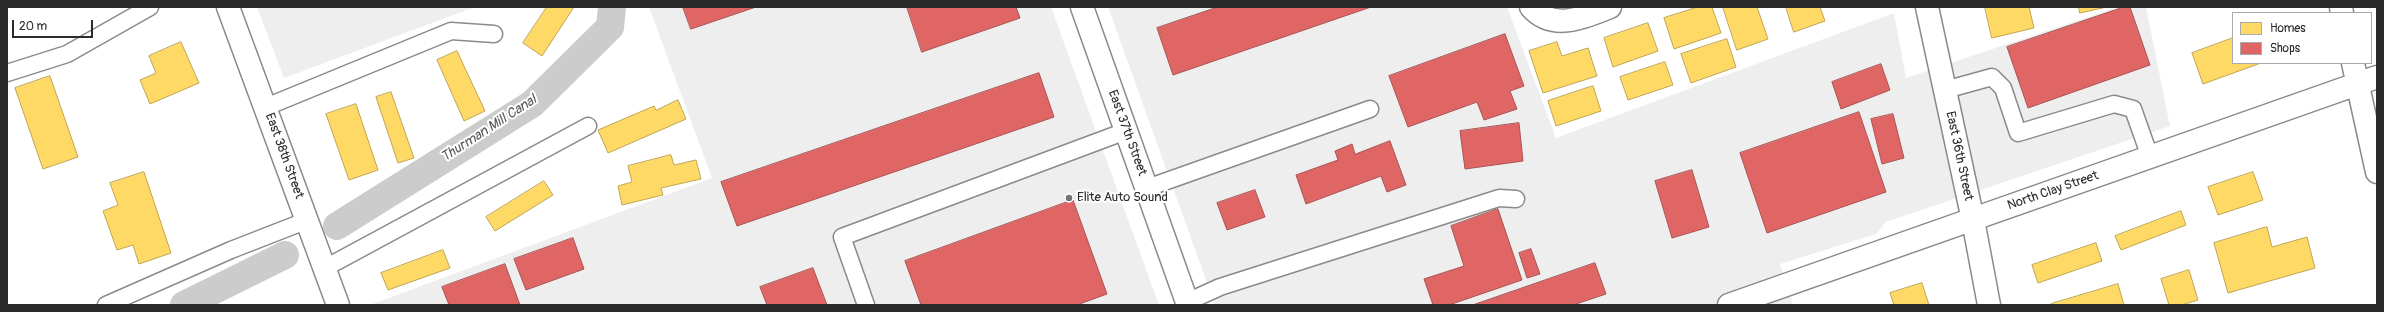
<!DOCTYPE html>
<html>
<head>
<meta charset="utf-8">
<style>
  body { margin:0 }
  #map { position:relative; width:2384px; height:312px; overflow:hidden; background:#fff; font-family:Pangolin,sans-serif }
  canvas { display:block }
  .frame { position:absolute; inset:0; border:8px solid #2b2b2b; pointer-events:none }
  .legend { position:absolute; left:2232px; top:12px; width:140px; height:52px; box-sizing:border-box; background:#fff; border:1px solid #aaa; margin:0; padding:5px 7px; list-style:none; font-size:12px; color:#2b2b2b }
  .legend li { display:flex; align-items:center; gap:8px; height:20px }
  .legend b { width:20px; border:1px solid #aaa }
  .scale { position:absolute; left:12px; top:20px; width:81px; height:18px; box-sizing:border-box; border:2px solid #2b2b2b; border-top:0; padding-left:5px; font-size:12px; line-height:14px; white-space:nowrap; color:#2b2b2b; -webkit-text-stroke:3px #fff; paint-order:stroke }
</style>
</head>
<body>
<div id="map">
<canvas width="2384" height="312"></canvas>
<div class="frame"></div>
<ul class="legend">
<li><b style="height:11px;background:#ffd966"></b>Homes</li>
<li><b style="height:11px;background:#e06666"></b>Shops</li>
</ul>
<div class="scale">20 m</div>
</div>
<script>
const g = document.querySelector('canvas').getContext('2d');
g.lineJoin = 'round';
function fillPath(path, color) { g.fillStyle = color; g.fill(path, 'evenodd'); }
function stroke(path, color, width, dash) { g.strokeStyle = color; g.lineWidth = width; g.lineCap = dash ? 'butt' : 'round'; g.setLineDash(dash || []); g.stroke(path); }
function label(font, color, halo, rows, align = 'center') {
  g.font = font + ' Pangolin,sans-serif'; g.lineWidth = 4; g.setLineDash([]); g.textBaseline = 'middle'; g.strokeStyle = halo; g.fillStyle = color; for (const [text, x, y, turn = 0] of rows) {
    g.save(); g.translate(x, y); g.rotate((+turn || 0) * Math.PI / 180); g.textAlign = isNaN(turn) ? turn : align; if (halo) g.strokeText(text, 0, 0); g.fillText(text, 0, 0); g.restore();
  }
}
const built = new Path2D(`
  M257 7H475L284 78Z
  M649 7H1051L1159 305H370L712 178Z
  M1108 7H1507L1556 138 1894 13 1906 78 2118 7H2146L2170 126 1886 222 1876 234 1780 264 1793 305H1215Z`);
const homes = new Path2D(`
  M547 7H574L542 56 523 43Z
  M1698 7H1712L1721 33 1674 49 1664 18Z
  M1723 7H1757L1768 39 1737 50Z
  M1786 7H1820L1825 21 1794 32Z
  M1985 7H2029L2034 28 1992 38Z
  M2079 7H2107L2080 13Z
  M1648 23 1658 51 1613 67 1604 38Z
  M2233 38V63H2261L2203 84 2192 53Z
  M1727 39 1736 67 1691 83 1681 54Z
  M181 42 199 83 150 104 140 80 156 73 149 56Z
  M1557 42 1562 56 1588 48 1597 76 1543 93 1529 51Z
  M457 51 485 111 464 121 437 60Z
  M1665 62 1673 85 1628 100 1620 77Z
  M50 76 78 157 43 169 15 88Z
  M1593 86 1601 111 1556 126 1548 101Z
  M391 92 414 158 398 163 376 97Z
  M678 100 686 119 608 153 598 130 654 106 656 110Z
  M356 104 378 170 349 180 326 114Z
  M671 155 674 165 696 160 701 179 661 188 663 195 622 205 618 186 632 182 628 166Z
  M144 172 171 253 139 264 133 245 117 250 103 211 118 205 110 183Z
  M2253 172 2263 200 2218 215 2208 187Z
  M544 181 553 195 495 231 486 217Z
  M2181 211 2186 225 2121 250 2115 236Z
  M2267 227 2272 247 2307 237 2315 268 2228 293 2214 243Z
  M2096 243 2102 261 2038 283 2032 265Z
  M443 250 450 268 388 290 381 273Z
  M2189 270 2198 300 2182 305H2169L2161 279Z
  M1922 283 1929 305H1894L1890 293Z
  M2118 284 2124 305H2051V304Z`);
const shops = new Path2D(`
  M683 7H756L691 29Z
  M907 7H1016L1020 18 922 52Z
  M1218 7H1371L1173 75 1157 28Z
  M2124 7H2130L2150 65 2028 108 2007 47Z
  M1505 34 1524 86 1510 91 1517 109 1484 120 1477 102 1408 127 1389 76Z
  M1881 64 1890 90 1841 109 1832 82Z
  M1039 73 1054 117 737 226 721 182Z
  M1859 112 1886 192 1767 233 1740 153Z
  M1893 114 1904 158 1882 164 1871 119Z
  M1519 123 1523 161 1465 169 1460 131Z
  M1390 141 1406 185 1387 192 1381 176 1306 204 1296 175 1338 160 1335 151 1352 144 1355 154Z
  M1692 170 1709 227 1672 238 1655 181Z
  M1255 190 1265 217 1227 230 1217 203Z
  M1073 200 1107 294 1077 305H921L905 261Z
  M1498 209 1522 280 1449 305H1433L1424 279 1464 266 1451 226Z
  M573 238 584 269 526 290 514 259Z
  M1531 249 1540 274 1527 278 1519 253Z
  M1595 263 1606 294 1573 305H1473Z
  M505 264 520 305H449L442 287Z
  M813 268 827 305H767L760 287Z`);
const canal = new Path2D(`
  M337 226 532 104 610 27 612 7
  M184 305 285 255`);
const service = new Path2D(`
  M7 73 67 54 150 7
  M1945 90 1992 77 2003 88 2018 133 2114 104 2133 109 2150 157
  M266 107 451 31 494 34
  M1147 188 1370 109
  M325 268 588 126
  M1187 302 1220 287 1499 198 1516 199
  M106 305 231 250 308 220
  M866 305 842 237 1126 131`);
const minor = new Path2D(`
  M228 7 338 305
  M1531 7C1553 32 1585 17 1610 7
  M1927 7 1973 220 1989 305
  M2341 7 2342 13
  M2353 63 2377 172
  M1729 305 2377 77`);
const tertiary = new Path2D(`
  M1082 7 1188 305`);
const markers = [
  [1069,198,4,"#757575"]
];
const streetNames = [
  ["East 37th Street",1127,133,70],
  ["East 38th Street",284,156,70],
  ["East 36th Street",1959,156,78],
  ["North Clay Street",2053,191,-19]
];
const poiNames = [
  ["Elite Auto Sound",1077,198]
];
const waterNames = [
  ["Thurman Mill Canal",489,129,-33]
];
fillPath(built, '#eee');
fillPath(homes, '#ffd966');
stroke(homes, '#bfa554', 1);
fillPath(shops, '#e06666');
stroke(shops, '#aa5454', 1);
stroke(canal, '#ccc', 28);
stroke(service, '#8a8a8a', 19);
stroke(minor, '#8a8a8a', 25);
stroke(tertiary, '#8a8a8a', 25);
stroke(service, '#fff', 16);
stroke(minor, '#fff', 22);
stroke(tertiary, '#fff', 22);
for (const [x, y, r, color] of markers) { const dot = new Path2D(); dot.arc(x, y, r, 0, 2 * Math.PI); g.fillStyle = color; g.fill(dot); stroke(dot, '#fff', 1.5); }
label('13px', '#2b2b2b', '#fff', streetNames);
label('13px', '#2b2b2b', '#fff', poiNames, 'left');
label('italic 14px', '#5c5c5c', '#fff', waterNames);
</script>
</body>
</html>
